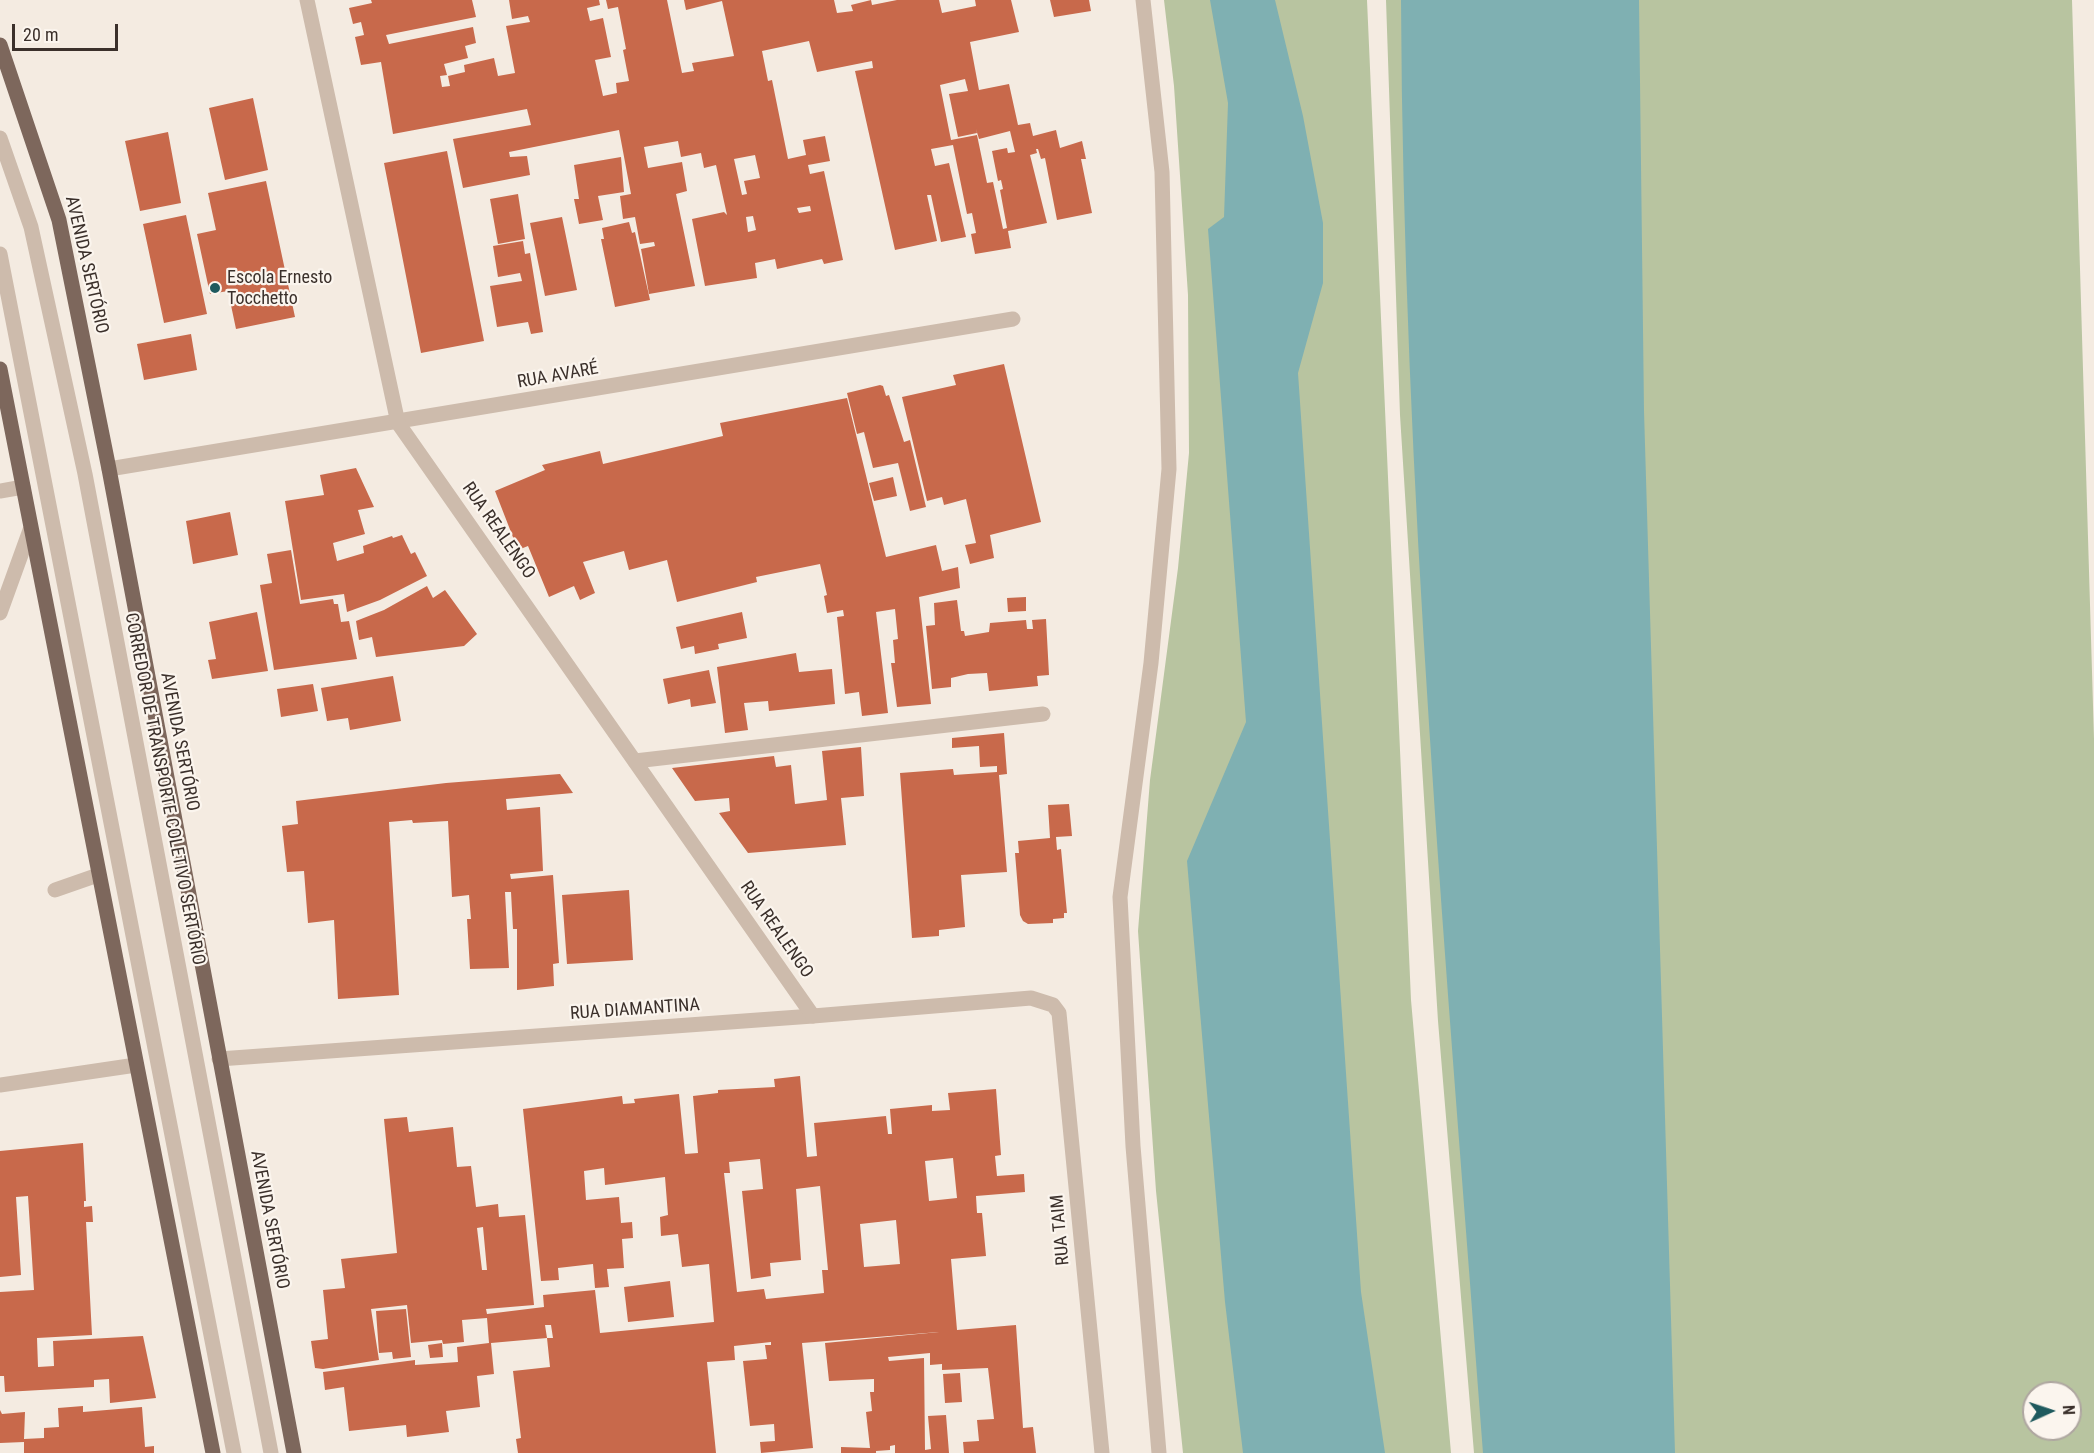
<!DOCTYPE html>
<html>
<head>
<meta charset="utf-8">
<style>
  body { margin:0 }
  #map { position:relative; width:2094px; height:1453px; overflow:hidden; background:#f4ebe1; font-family:"Roboto Condensed",sans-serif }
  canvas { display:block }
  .north { position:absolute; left:2022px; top:1381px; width:60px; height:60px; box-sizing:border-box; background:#fbf5ee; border:2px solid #aea6a0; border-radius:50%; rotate:87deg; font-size:16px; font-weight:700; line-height:24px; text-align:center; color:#3b302b }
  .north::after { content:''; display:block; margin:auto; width:21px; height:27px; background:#1f5a5e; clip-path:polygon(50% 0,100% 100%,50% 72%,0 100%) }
  .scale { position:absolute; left:12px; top:24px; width:106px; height:27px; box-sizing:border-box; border:3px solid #3b302b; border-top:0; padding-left:8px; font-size:18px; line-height:21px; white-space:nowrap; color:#3b302b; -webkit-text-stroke:4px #fbf5ee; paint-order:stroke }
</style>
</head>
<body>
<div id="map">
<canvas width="2094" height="1453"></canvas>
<div class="north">N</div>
<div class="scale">20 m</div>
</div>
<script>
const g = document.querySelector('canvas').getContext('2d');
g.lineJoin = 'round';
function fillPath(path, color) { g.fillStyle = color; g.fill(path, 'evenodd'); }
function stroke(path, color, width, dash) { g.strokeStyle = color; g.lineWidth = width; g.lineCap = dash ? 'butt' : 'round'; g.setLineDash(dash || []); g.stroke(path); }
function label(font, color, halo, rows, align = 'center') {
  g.font = font + ' "Roboto Condensed",sans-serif'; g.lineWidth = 4.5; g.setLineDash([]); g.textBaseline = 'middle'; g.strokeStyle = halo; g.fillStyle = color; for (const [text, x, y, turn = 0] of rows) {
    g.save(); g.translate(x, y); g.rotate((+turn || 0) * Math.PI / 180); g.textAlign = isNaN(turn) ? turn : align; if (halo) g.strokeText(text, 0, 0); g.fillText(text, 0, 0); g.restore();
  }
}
const green = new Path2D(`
  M1164 0H1367L1411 1000 1451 1453H1183L1156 1191 1138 931 1150 780 1178 568 1189 453 1188 295 1174 86Z
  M1386 0H2072L2094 739V1453H1474L1438 1021 1400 415ZM2034 1393H2070V1429H2034Z`);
const water = new Path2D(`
  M1210 0H1275L1303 116 1323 223V283L1298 373 1361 1292 1385 1453H1243L1225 1302 1187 861 1246 722 1208 229 1224 217 1228 103Z
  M1401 0H1639L1644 411 1675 1453H1483C1447 969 1403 485 1401 0Z`);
const building = new Path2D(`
  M371 0H472L476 17 386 35 389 44 473 27 476 43 465 46 468 58 444 64 447 75 440 76 442 87 450 86 448 76 465 72 464 65 494 58 498 76 515 73 506 26 530 22 528 16 512 19 509 0H599L600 5 587 8 590 21 603 18 611 57 595 60 603 96 617 93 616 83 629 81 623 50 626 49 618 7 608 9 606 0H667L682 73 694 71 692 63 734 56 722 1 686 10 684 0H834L837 13 853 11 851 5 871 0 872 5 897 0H939L942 13 976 6 975 0H1011L1019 32 970 42 979 90 1009 84 1018 125 1030 123 1033 136 1056 130 1060 148 1082 141 1086 159H1081L1092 213 1057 220 1045 158 1041 159 1038 149H1036L1037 153 1030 155 1047 223 1008 231 1011 248 975 254 971 234 976 233 972 213 967 214 953 145 931 149 935 166 949 163 966 237 941 242 931 195H927L937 241 895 250 855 71 873 68 872 61 817 72 809 41 762 51 768 81 772 80 788 159 806 155 803 140 825 136 830 161 808 165 810 174 824 171 843 260 824 264 822 259 777 269 775 259 755 263 757 278 705 286 692 219 724 212 727 215 716 165 704 168 701 153 681 157 678 141 644 147 648 168 682 162 687 191 676 194 695 286 649 294 641 249 655 246 654 242 640 244 635 217 623 219 620 196 631 194 619 130 509 152 510 157 527 156 530 175 463 188 453 139 531 125 527 109 393 134 381 62 361 65 355 37 364 35 361 22 353 24 349 8 372 3ZM965 79 968 91 949 94 958 137 977 133 976 129 979 139 1010 131 1015 152 1008 153 1007 148 992 151 998 181 1001 180 1003 189 1000 190 1007 228 1003 229 993 182 987 183 977 135 951 140 940 85ZM755 155 760 178 744 181 747 194 742 195 734 159ZM810 206 811 211 799 213 797 208ZM753 216 756 230 748 232 746 217Z
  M1050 0H1089L1091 11 1054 17Z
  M253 98 268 170 225 180 209 108Z
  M168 132 181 203 140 211 125 141Z
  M447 151 484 341 421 353 384 163Z
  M621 157 624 192 598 196 603 220 579 224 574 199H579L574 165Z
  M266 181 295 317 236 329 228 291 210 294 197 234 216 230 208 193Z
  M518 194 525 239 498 244 490 199Z
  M186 215 207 314 164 323 143 224Z
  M562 217 577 290 545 296 530 223Z
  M629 222 632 233 635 232 650 300 615 307 601 239H604L602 228Z
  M523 241 525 254 530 253 543 332 531 334 528 322 497 327 490 286 522 281 520 273 498 277 493 246Z
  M191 334 197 370 144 380 137 344Z
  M1004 364 1041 522 990 535 994 558 970 564 965 545 976 543 966 499 944 505 942 497 927 501 902 397 956 385 953 375Z
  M880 385 883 386 886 396 889 395 904 442 910 440 926 507 910 511 898 463 873 468 864 432 857 434 847 393Z
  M847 398 886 557 936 545 942 571 958 567 960 588 919 597 931 704 897 707 891 663H895L893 640 898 639 895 609 876 612 888 713 862 716 859 692 845 694 837 617 844 616 843 610 827 613 824 596 827 595 820 564 756 577 757 582 677 602 667 560 629 570 624 551 583 562 595 593 580 600 574 586 549 597 528 546 518 550 495 491 545 470 542 465 600 451 603 464 723 436 720 423Z
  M356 468 374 507 358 510 365 534 333 543 337 561 364 553 363 546 392 536 393 538 402 535 411 554 415 552 427 576 380 600 347 612 344 594 301 600 285 501 324 495 320 475Z
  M893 477 897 496 874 501 869 483Z
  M230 512 238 555 193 564 186 521Z
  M291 550 300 604 333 599 334 604H338L341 622 349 621 357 659 274 670 260 585 272 583 267 554Z
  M427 586 433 598 445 590 477 634 464 646 376 657 372 637 359 640 356 621 384 610Z
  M1026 597V611L1008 612 1007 598Z
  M957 600 961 631H964L965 636 989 632 990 623 1026 620 1027 629H1033L1032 620 1046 619 1049 675 1037 676 1038 686 989 691 987 673 968 674 951 678V687L932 689 926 626 935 625 934 603Z
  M257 612 268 671 212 679 208 660 216 659 209 622Z
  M742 612 747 638 718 644 719 649 695 654 694 646 681 649 676 627Z
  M796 653 799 672 832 669 835 704 769 711 768 701 744 703 748 730 725 733 717 667Z
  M709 670 716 703 691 707 690 699 668 704 663 679Z
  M393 676 401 721 350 730 348 718 327 721 321 688Z
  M313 684 318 711 281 717 277 689Z
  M1004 733 1007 774 999 775 1007 872 961 875 965 927 939 930V936L912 938 900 773 953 769 954 775 997 772V766L980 767 979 746 952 748V738Z
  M861 747 864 796 841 798 846 845 748 853 719 813 730 811 729 798 695 801 672 768 774 756 776 767 791 765 795 804 827 800 822 751Z
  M560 774 573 793 506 799 507 810 540 807 543 871 510 874 511 879 553 875 559 963 553 964 554 986 517 990V929H513L511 892H505L509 968 470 969 467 919H471L469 895 452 897 448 821 413 823 412 820 389 822 399 995 338 999 334 920 308 923 304 871 287 872 282 826 298 824 296 801 446 783Z
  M1069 804 1072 836 1056 837 1057 850 1061 849 1067 913H1064V918L1053 919V923L1028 924 1023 921 1020 915 1015 853H1019L1018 841 1050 838 1048 805Z
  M629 890 633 960 567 964 562 895Z
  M800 1076 807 1157 817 1156 814 1123 886 1116 888 1134H892L890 1109 932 1105V1111L950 1110 948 1093 996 1089 1001 1155 995 1156 997 1176 1024 1174 1025 1192 976 1196 977 1213H982L986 1256 951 1259 957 1330 1016 1325 1023 1428 1033 1427 1036 1453H964L963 1442 979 1441 977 1420 994 1419 988 1368 942 1370V1364L930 1365V1353L888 1357 889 1361 924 1358 925 1450 931 1449 928 1416 946 1415 949 1453H895V1445L890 1446V1450L876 1451V1453H841V1447L870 1448 866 1412 872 1411 870 1392H874V1379L829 1381 825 1343 939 1332 802 1343 813 1448 761 1453 760 1442 775 1441 774 1424 750 1426 743 1361 767 1359 765 1345H771V1342L734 1346 735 1360 707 1362 716 1453H518L516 1439 521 1438 513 1371 550 1367 547 1338 491 1343 494 1374 477 1376 480 1407 446 1411 449 1432 407 1437 406 1425 349 1431 344 1387 325 1390 323 1372 415 1360V1365L458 1362 457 1347 489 1343 487 1318 462 1320 464 1342 443 1344 442 1340 411 1343 407 1305 371 1309 379 1360 323 1369 315 1368 311 1341 328 1339 323 1290 345 1288 341 1259 397 1253 384 1119 407 1117 409 1132 453 1127 457 1167 471 1166 476 1207 498 1204 499 1217 525 1215 534 1305 486 1309 487 1314 544 1307 543 1295 595 1290 600 1333 714 1322 709 1264 682 1267 678 1234 661 1236 660 1217 668 1215 665 1177 605 1185 604 1168 584 1171 586 1200 619 1197 621 1223 632 1222 633 1238 622 1239 624 1268 607 1269 609 1287 595 1288 593 1264 558 1268 559 1280 541 1281 523 1109 622 1096 623 1104 635 1103 634 1099 679 1094 685 1154 698 1153 693 1096 718 1093V1090L775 1087 774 1079ZM953 1158 957 1198 929 1201 925 1161ZM760 1159 763 1189 742 1191 751 1279 771 1276 770 1263 801 1260 796 1189 820 1186 828 1270H822L824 1293 766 1299 764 1289 737 1292 724 1173H730L729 1162ZM896 1220 900 1264 864 1267 860 1224ZM483 1227 487 1270H482L477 1228ZM545 1325H551L553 1338H547Z
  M83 1143 86 1201H84V1207L92 1206 93 1222H86L92 1335 37 1338 38 1367 54 1366 53 1341 143 1336 156 1398 110 1403 109 1379 94 1380V1387L5 1392 4 1376H0V1292L34 1290 28 1196 16 1197 21 1275 0 1277V1151Z
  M670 1281 674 1317 628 1322 624 1287Z
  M406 1309 411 1357 393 1359 392 1352 379 1353 376 1311Z
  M442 1343 443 1357 430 1358 428 1345Z
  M960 1373 962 1402 945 1403 943 1374Z
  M83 1406V1412L142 1407 145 1447 154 1446V1453H24V1442L0 1443V1410L2 1414 25 1412 24 1439 44 1438V1428L59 1427 58 1408Z`);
const service = new Path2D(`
  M1143 0 1162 172 1169 469 1151 663 1120 897 1133 1146 1159 1453
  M0 138 31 227 85 474 271 1453
  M0 254 234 1453
  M55 890 98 875`);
const minor = new Path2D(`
  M109 469 1013 319
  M0 491 23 487
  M0 613 30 530
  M635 761 1043 714
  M219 1059 813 1016
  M0 1085 136 1065`);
const tertiary = new Path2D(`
  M307 0 398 423 813 1016 1031 998 1053 1005 1059 1013 1102 1453`);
const primary = new Path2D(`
  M0 45 59 220 109 469 294 1453
  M0 369 213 1453`);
const markers = [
  [215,288,6,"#1f5a5e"]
];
const streetNames = [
  ["AVENIDA SERTÓRIO",86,265,77],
  ["RUA AVARÉ",558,376,-10],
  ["RUA REALENGO",498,531,55],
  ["AVENIDA SERTÓRIO",179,742,79],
  ["CORREDOR DE TRANSPORTE COLETIVO SERTÓRIO",164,789,79],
  ["RUA REALENGO",776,930,55],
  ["RUA DIAMANTINA",635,1010,-4],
  ["AVENIDA SERTÓRIO",269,1220,79],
  ["RUA TAIM",1061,1230,-95]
];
const poiNames = [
  ["Escola Ernesto",227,278],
  ["Tocchetto",227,299]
];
fillPath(green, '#b8c4a0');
fillPath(water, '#7fb0b2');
fillPath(building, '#c8694b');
stroke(service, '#cdbbac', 15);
stroke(minor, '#cdbbac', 15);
stroke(tertiary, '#cdbbac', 15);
stroke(primary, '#7d675c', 15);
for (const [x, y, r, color] of markers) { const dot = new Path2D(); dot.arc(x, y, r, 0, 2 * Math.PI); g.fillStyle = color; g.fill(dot); stroke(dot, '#fbf5ee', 2); }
label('18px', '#3b302b', '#fbf5ee', streetNames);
label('18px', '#3b302b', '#fbf5ee', poiNames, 'left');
</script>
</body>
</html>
